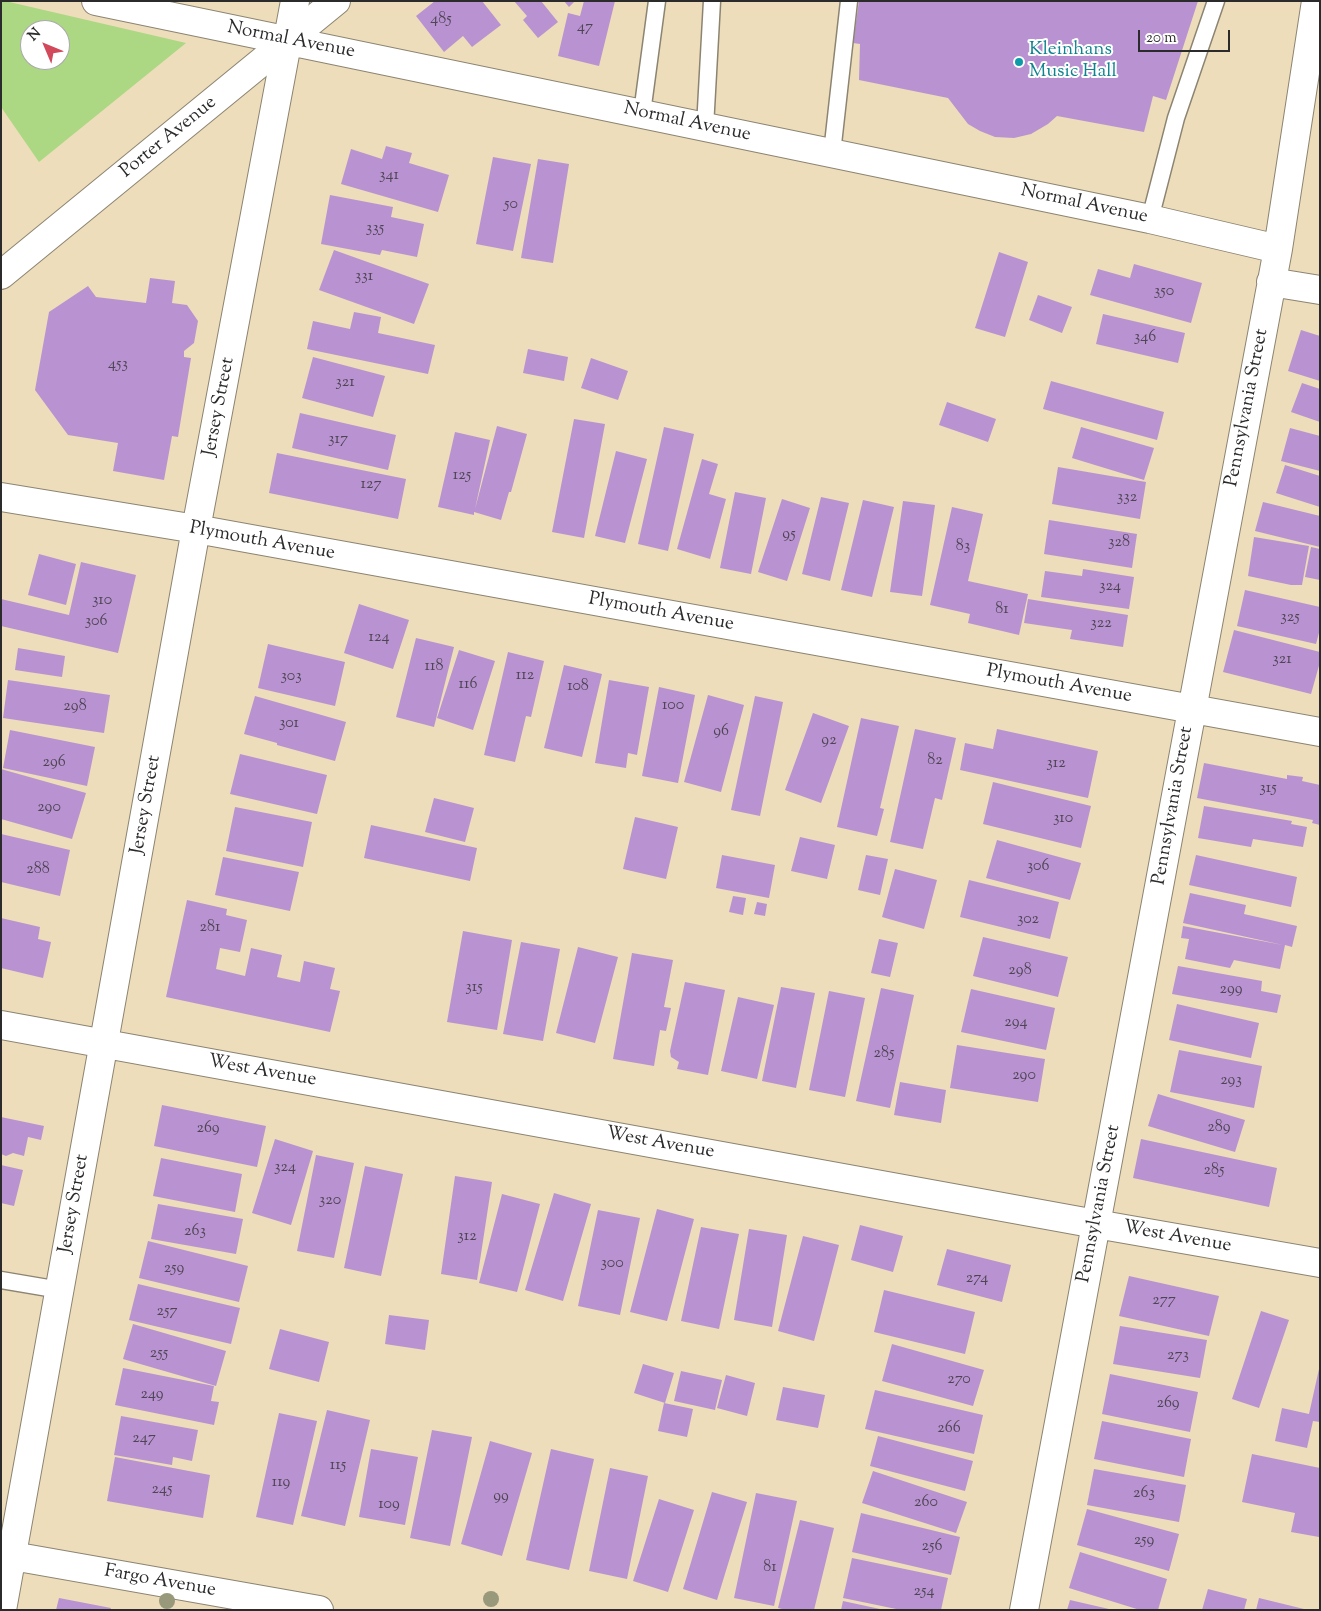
<!DOCTYPE html>
<html>
<head>
<meta charset="utf-8">
<style>
  body { margin:0 }
  #map { position:relative; width:1321px; height:1611px; overflow:hidden; background:#edddba; font-family:"Sorts Mill Goudy",serif }
  canvas { display:block }
  .frame { position:absolute; inset:0; border:2px solid #2b2b2b; pointer-events:none }
  .north { position:absolute; left:20px; top:20px; width:50px; height:50px; box-sizing:border-box; background:#fff; border:1px solid #aaa; border-radius:50%; rotate:315deg; font-size:14px; font-weight:700; line-height:20px; text-align:center; color:#2b2b2b }
  .north::after { content:''; display:block; margin:auto; width:18px; height:22px; background:#d1495b; clip-path:polygon(50% 0,100% 100%,50% 72%,0 100%) }
  .scale { position:absolute; left:1138px; top:30px; width:92px; height:22px; box-sizing:border-box; border:2px solid #2b2b2b; border-top:0; padding-left:6px; font-size:15px; line-height:18px; white-space:nowrap; color:#2b2b2b; -webkit-text-stroke:4px #fff; paint-order:stroke }
</style>
</head>
<body>
<div id="map">
<canvas width="1321" height="1611"></canvas>
<div class="frame"></div>
<div class="north">N</div>
<div class="scale">20 m</div>
</div>
<script>
const g = document.querySelector('canvas').getContext('2d');
g.lineJoin = 'round';
function fillPath(path, color) { g.fillStyle = color; g.fill(path, 'evenodd'); }
function stroke(path, color, width, dash) { g.strokeStyle = color; g.lineWidth = width; g.lineCap = dash ? 'butt' : 'round'; g.setLineDash(dash || []); g.stroke(path); }
function label(font, color, halo, rows, align = 'center') {
  g.font = font + ' "Sorts Mill Goudy",serif'; g.lineWidth = 4; g.setLineDash([]); g.textBaseline = 'middle'; g.strokeStyle = halo; g.fillStyle = color; for (const [text, x, y, turn = 0] of rows) {
    g.save(); g.translate(x, y); g.rotate((+turn || 0) * Math.PI / 180); g.textAlign = isNaN(turn) ? turn : align; if (halo) g.strokeText(text, 0, 0); g.fillText(text, 0, 0); g.restore();
  }
}
const green = new Path2D(`
  M1 1H5L186 43 39 162 1 107ZM30 30H60V60H30Z`);
const building = new Path2D(`
  M435 1H482L501 25 472 47 463 36 444 52 416 16Z
  M514 1H541L558 22 538 38 523 20 527 16Z
  M564 1H575L569 7Z
  M584 1H615L599 66 558 56 568 13 580 16Z
  M859 1H1198L1166 100 1153 96 1144 132 1057 116 1048 124 1031 134 1014 138 995 137 980 131 968 124 948 98 859 80 860 44 853 43Z
  M386 146 412 153 409 163 449 175 438 212 341 184 351 149 382 159Z
  M493 157 531 164 513 251 476 244Z
  M538 159 569 164 553 263 521 258Z
  M330 195 393 207 391 217 424 224 417 257 382 250 380 255 321 244Z
  M334 250 429 284 414 324 319 290Z
  M999 252 1028 262 1005 337 975 328Z
  M1134 264 1202 283 1191 323 1090 295 1098 269 1130 278Z
  M150 278 175 281 172 303 187 305 198 321 194 343 184 351V357L191 358 178 437 172 436 164 480 113 471 118 443 68 435 35 390 49 312 88 286 96 297 146 303Z
  M1038 295 1072 307 1062 333 1029 320Z
  M354 312 381 317 378 333 435 345 428 374 307 349 313 321 350 329Z
  M1103 314 1185 333 1178 363 1096 344Z
  M1301 330 1320 336V381L1288 371Z
  M528 349 568 357 564 381 523 373Z
  M313 357 385 376 373 417 302 398Z
  M591 358 628 371 618 400 581 388Z
  M1051 381 1164 412 1157 440 1043 409Z
  M1302 383 1320 389V422L1291 412Z
  M947 402 996 419 988 442 939 425Z
  M300 413 396 435 388 470 292 448Z
  M574 419 605 424 584 538 552 532Z
  M497 426 527 434 511 492H509L501 520 474 512V515L438 507 455 432 490 440 475 509Z
  M664 427 694 434 668 551 638 544Z
  M1081 427 1154 448 1144 480 1072 458Z
  M1290 428 1320 436V471L1281 461Z
  M616 451 647 459 625 543 595 536Z
  M277 453 406 479 398 519 269 493Z
  M702 459 718 464 709 494 726 499 710 559 677 549Z
  M1285 465 1320 476V507L1276 493Z
  M1058 467 1146 482 1140 519 1052 504Z
  M735 492 766 498 751 574 720 568Z
  M821 497 849 503 830 581 802 574Z
  M782 499 810 508 787 581 758 572Z
  M863 500 894 507 872 597 841 590Z
  M903 501 935 505 922 596 890 592Z
  M1263 502 1320 516V547L1255 531Z
  M952 507 983 514 968 581 1028 594 1019 635 968 623 970 614 930 605Z
  M1049 520 1137 534 1132 568 1044 554Z
  M1254 537 1309 546 1302 585H1291L1248 576Z
  M1311 547 1320 549V580L1305 577Z
  M39 554 76 564 66 605 28 595Z
  M81 562 136 575 118 653 1 626V599L69 615Z
  M1083 569 1134 577 1129 609 1041 597 1045 571 1082 576Z
  M1245 590 1320 607V629L1316 644 1237 626Z
  M1028 599 1128 615 1123 647 1070 639 1072 630 1024 623Z
  M359 604 409 620 393 669 344 653Z
  M1234 630 1320 652V662L1311 694 1223 672Z
  M416 638 454 647 434 727 396 717Z
  M268 644 345 662 335 706 258 688Z
  M18 648 65 656 62 677 15 670Z
  M459 650 495 661 473 730 437 718Z
  M508 652 544 661 531 717 526 716 515 762 484 755Z
  M564 665 602 674 582 757 544 748Z
  M8 680 110 695 104 733 3 718Z
  M609 680 649 687 637 755 628 753 626 768 595 763Z
  M659 687 695 695 678 783 642 776Z
  M708 695 744 705 721 792 684 782Z
  M255 696 346 722 335 761 277 745V743L244 734Z
  M755 696 783 702 760 816 731 810Z
  M813 713 849 726 821 803 785 790Z
  M861 718 899 726 880 808 884 809 877 836 837 827Z
  M915 729 956 738 942 800 935 798 923 849 890 842Z
  M997 729 1098 751 1088 798 960 770 965 743 993 749Z
  M10 730 95 747 87 786 3 768Z
  M240 754 327 775 317 814 230 794Z
  M1204 763 1287 779V775L1303 777 1302 781 1320 785V825L1312 823 1313 820 1197 798Z
  M1 769 86 793 72 839 1 819Z
  M993 782 1091 806 1081 848 983 824Z
  M434 798 474 808 465 842 425 832Z
  M1204 806 1292 821 1291 824 1307 827 1303 847 1253 839 1251 847 1198 838Z
  M235 807 312 822 303 867 226 851Z
  M635 817 678 827 666 879 623 869Z
  M371 825 477 848 470 881 364 858Z
  M1 834 70 850 60 896 1 882Z
  M800 837 835 845 827 879 791 871Z
  M997 840 1081 863 1070 900 986 878Z
  M722 855 775 865 769 898 716 888Z
  M866 855 888 859 880 895 858 890Z
  M1196 855 1297 877 1291 907 1189 885Z
  M223 857 299 872 290 911 215 895Z
  M895 869 937 880 924 929 882 917Z
  M969 880 1059 902 1050 939 960 917Z
  M1190 893 1246 905 1244 914 1297 926 1292 947 1285 945 1280 969 1234 960 1230 968 1185 959 1189 939 1181 938 1183 926 1283 945 1183 923Z
  M733 896 746 898 743 915 729 912Z
  M187 900 227 909 226 915 247 920 240 952 220 948 216 969 245 976 251 948 282 955 277 977 300 982 304 961 335 968 330 989 340 991 330 1032 166 997Z
  M757 902 767 904 765 916 754 914Z
  M1 918 40 927 38 939 51 942 43 978 1 968Z
  M463 931 512 940 497 1030 447 1022Z
  M983 937 1068 957 1058 997 973 976Z
  M879 939 898 943 890 977 871 973Z
  M521 942 560 949 543 1041 503 1034Z
  M578 947 618 957 595 1043 556 1033Z
  M632 953 673 960 664 1007 671 1008 666 1031 660 1030 654 1066 613 1059Z
  M1178 966 1262 981 1261 991 1281 995 1277 1013 1172 994Z
  M685 982 725 990 708 1075 677 1069 679 1062 671 1057 670 1051Z
  M781 987 815 993 796 1088 762 1081Z
  M881 988 914 995 890 1108 856 1101Z
  M971 989 1055 1008 1046 1050 961 1032Z
  M829 991 865 998 845 1097 809 1090Z
  M738 997 774 1005 757 1079 721 1071Z
  M1177 1004 1259 1023 1251 1058 1169 1040Z
  M957 1045 1045 1059 1038 1102 950 1088Z
  M1179 1050 1262 1066 1254 1108 1170 1092Z
  M900 1082 946 1090 941 1123 894 1115Z
  M1158 1094 1245 1120 1235 1152 1148 1126Z
  M162 1105 266 1126 257 1167 154 1146Z
  M1 1117 44 1126 41 1140 28 1137 24 1156 13 1153 6 1156 1 1154Z
  M275 1139 313 1151 291 1225 252 1213Z
  M1141 1139 1277 1168 1269 1207 1133 1178Z
  M316 1155 354 1163 334 1258 297 1251Z
  M161 1158 242 1174 235 1212 153 1196Z
  M1 1165 23 1170 14 1206 1 1203Z
  M365 1166 403 1174 381 1276 344 1268Z
  M455 1176 492 1182 477 1280 441 1274Z
  M554 1193 591 1204 563 1301 525 1290Z
  M502 1194 540 1204 517 1292 479 1283Z
  M158 1204 243 1219 236 1254 151 1239Z
  M657 1209 694 1219 667 1321 630 1312Z
  M598 1210 640 1218 620 1315 578 1306Z
  M860 1225 903 1236 893 1272 851 1260Z
  M701 1227 739 1234 719 1329 681 1321Z
  M749 1229 787 1235 772 1327 734 1320Z
  M803 1236 839 1245 814 1341 778 1331Z
  M148 1241 248 1266 239 1302 139 1278Z
  M947 1249 1011 1265 1002 1302 937 1285Z
  M1129 1276 1219 1296 1209 1336 1119 1316Z
  M138 1284 240 1308 231 1344 129 1320Z
  M884 1290 975 1312 965 1354 874 1332Z
  M1261 1311 1289 1320 1259 1408 1232 1399Z
  M389 1315 429 1320 425 1350 385 1344Z
  M133 1324 226 1351 216 1386 123 1359Z
  M1120 1326 1207 1340 1200 1378 1113 1364Z
  M280 1329 329 1342 319 1382 269 1369Z
  M892 1344 984 1370 973 1406 882 1381Z
  M643 1364 674 1373 665 1403 634 1393Z
  M123 1368 214 1386 211 1401 219 1402 214 1425 115 1405Z
  M1319 1369 1320 1422 1313 1421 1307 1448 1275 1441 1282 1408 1309 1414Z
  M681 1371 722 1380 715 1410 674 1401Z
  M1110 1374 1198 1392 1190 1432 1102 1414Z
  M726 1375 755 1383 747 1416 717 1408Z
  M783 1387 825 1395 818 1428 776 1420Z
  M875 1390 983 1415 974 1454 865 1429Z
  M664 1403 693 1409 687 1437 658 1431Z
  M327 1410 370 1420 345 1526 301 1516Z
  M279 1413 317 1421 293 1525 256 1517Z
  M121 1416 198 1430 192 1461 173 1457 172 1465 114 1455Z
  M1102 1421 1191 1439 1184 1477 1094 1459Z
  M432 1430 472 1437 450 1546 410 1538Z
  M878 1436 973 1461 965 1491 870 1466Z
  M490 1441 532 1453 502 1556 461 1544Z
  M371 1449 418 1457 405 1525 359 1517Z
  M551 1449 594 1459 569 1570 526 1560Z
  M1252 1454 1320 1468 1319 1537 1291 1532 1295 1513 1242 1502Z
  M115 1457 210 1475 203 1518 107 1501Z
  M610 1468 648 1476 627 1579 589 1571Z
  M1094 1469 1186 1485 1179 1522 1087 1505Z
  M873 1471 967 1502 956 1533 862 1503Z
  M712 1492 747 1502 717 1600 683 1589Z
  M756 1493 797 1501 774 1606 734 1598Z
  M659 1499 694 1510 668 1592 633 1581Z
  M1087 1509 1179 1534 1169 1571 1077 1545Z
  M861 1513 960 1537 951 1575 852 1552Z
  M800 1520 834 1528 814 1610H786L778 1608Z
  M1080 1552 1167 1579 1158 1610H1140L1069 1588Z
  M852 1558 948 1578 941 1610H901L843 1598Z
  M1208 1589 1247 1599 1244 1610H1202Z
  M59 1598 111 1608 110 1610H56Z
  M1259 1598 1304 1609V1610H1256Z
  M1070 1600 1109 1609 1108 1610H1067Z
  M843 1601 880 1609V1610H841Z`);
const lane = new Path2D(`
  M642 113 657 1
  M705 127 712 1
  M832 153 849 1
  M1150 219 1176 118 1216 1
  M1 1280 60 1290`);
const street = new Path2D(`
  M96 1 1150 219 1278 249
  M1271 282 1320 290
  M1 497 196 529 1320 732
  M1 1025 1096 1224 1320 1263
  M1 1554 319 1610
  M2 1610 196 529 295 1
  M1024 1610 1278 249 1316 1`);
const secondary = new Path2D(`
  M1 275 336 1`);
const trees = [
  [491,1599],
  [167,1601]
];
const markers = [
  [1019,62,5,"#0f9aa8"]
];
const numberNames = [
  ["485",441,20],
  ["47",585,28],
  ["341",389,176],
  ["50",511,205],
  ["335",375,229],
  ["331",364,277],
  ["350",1164,292],
  ["346",1145,338],
  ["453",118,365],
  ["321",345,383],
  ["317",338,440],
  ["125",462,476],
  ["127",371,485],
  ["332",1127,498],
  ["95",789,535],
  ["328",1119,543],
  ["83",963,547],
  ["324",1110,587],
  ["310",102,601],
  ["81",1002,610],
  ["325",1290,618],
  ["306",96,622],
  ["322",1101,624],
  ["124",379,638],
  ["321",1282,660],
  ["118",434,667],
  ["112",525,676],
  ["303",291,677],
  ["116",468,685],
  ["108",578,687],
  ["100",673,706],
  ["298",75,707],
  ["301",289,724],
  ["96",721,732],
  ["92",829,741],
  ["82",935,761],
  ["296",54,763],
  ["312",1056,764],
  ["315",1268,789],
  ["290",49,808],
  ["310",1063,819],
  ["306",1038,867],
  ["288",38,870],
  ["302",1028,920],
  ["281",210,928],
  ["298",1020,971],
  ["315",474,988],
  ["299",1231,990],
  ["294",1016,1023],
  ["285",884,1054],
  ["290",1024,1076],
  ["293",1231,1081],
  ["289",1219,1128],
  ["269",208,1129],
  ["324",285,1168],
  ["285",1214,1171],
  ["320",330,1201],
  ["263",195,1232],
  ["312",467,1237],
  ["300",612,1264],
  ["259",174,1269],
  ["274",977,1279],
  ["277",1164,1301],
  ["257",167,1312],
  ["255",159,1354],
  ["273",1178,1356],
  ["270",959,1380],
  ["249",152,1395],
  ["269",1168,1404],
  ["266",949,1429],
  ["247",144,1439],
  ["115",338,1466],
  ["119",281,1483],
  ["245",162,1490],
  ["263",1144,1494],
  ["99",501,1497],
  ["260",926,1503],
  ["109",389,1505],
  ["259",1144,1541],
  ["256",932,1547],
  ["81",770,1568],
  ["254",924,1592]
];
const streetNames = [
  ["Normal Avenue",291,41,11],
  ["Normal Avenue",687,123,12],
  ["Porter Avenue",169,138,-39],
  ["Normal Avenue",1084,205,12],
  ["Jersey Street",220,407,-79],
  ["Pennsylvania Street",1248,408,-79],
  ["Plymouth Avenue",262,542,10],
  ["Plymouth Avenue",661,613,10],
  ["Plymouth Avenue",1059,685,10],
  ["Jersey Street",147,805,-80],
  ["Pennsylvania Street",1174,806,-80],
  ["West Avenue",262,1072,10],
  ["West Avenue",660,1144,10],
  ["Jersey Street",75,1204,-80],
  ["Pennsylvania Street",1100,1204,-79],
  ["West Avenue",1177,1238,10],
  ["Fargo Avenue",160,1582,10]
];
const cultureNames = [
  ["Kleinhans",1029,51],
  ["Music Hall",1029,73]
];
fillPath(green, '#acd783');
fillPath(building, '#b993d1');
stroke(lane, '#8c8472', 19);
stroke(street, '#8c8472', 30);
stroke(secondary, '#8c8472', 30);
stroke(lane, '#fff', 16);
stroke(street, '#fff', 28);
stroke(secondary, '#fff', 28);
g.fillStyle = '#98987a';
for (const [x, y] of trees) { g.beginPath(); g.arc(x, y, 8, 0, 2 * Math.PI); g.fill(); }
for (const [x, y, r, color] of markers) { const dot = new Path2D(); dot.arc(x, y, r, 0, 2 * Math.PI); g.fillStyle = color; g.fill(dot); stroke(dot, '#fff', 2); }
label('16px', '#4e4554', null, numberNames);
label('19px', '#2b2b2b', '#fff', streetNames);
label('19px', '#0d838f', '#fff', cultureNames, 'left');
</script>
</body>
</html>
